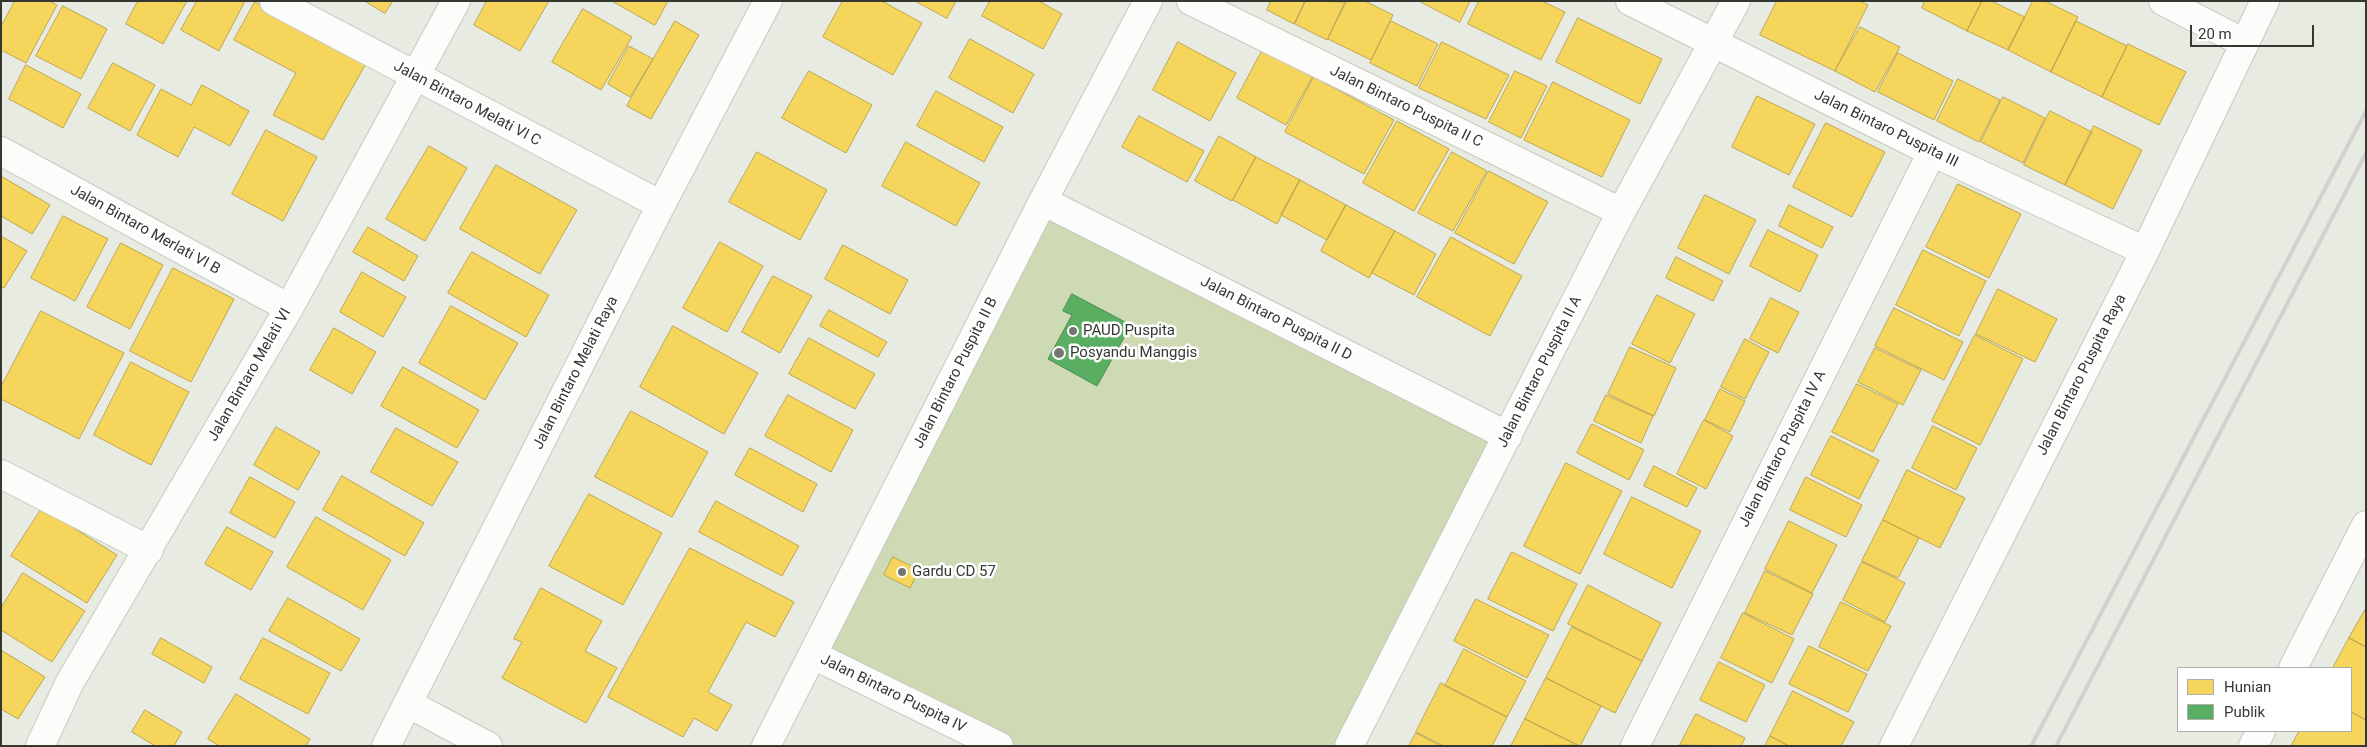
<!DOCTYPE html>
<html>
<head>
<meta charset="utf-8">
<style>
  body { margin:0 }
  #map { position:relative; width:2367px; height:747px; overflow:hidden; background:#e8ebe2; font-family:Roboto,sans-serif }
  canvas { display:block }
  .frame { position:absolute; inset:0; border:2px solid #353831; pointer-events:none }
  .legend { position:absolute; left:2177px; top:667px; width:175px; height:65px; box-sizing:border-box; background:#fff; border:1px solid #aeafad; margin:0; padding:6px 9px; list-style:none; font-size:15px; color:#353831 }
  .legend li { display:flex; align-items:center; gap:10px; height:25px }
  .legend b { width:25px; border:1px solid #aeafad }
  .scale { position:absolute; left:2190px; top:25px; width:124px; height:22px; box-sizing:border-box; border:2px solid #353831; border-top:0; padding-left:6px; font-size:15px; line-height:18px; white-space:nowrap; color:#353831; -webkit-text-stroke:4px #fff; paint-order:stroke }
</style>
</head>
<body>
<div id="map">
<canvas width="2367" height="747"></canvas>
<div class="frame"></div>
<ul class="legend">
<li><b style="height:14px;background:#f6d55c"></b>Hunian</li>
<li><b style="height:14px;background:#5aae61"></b>Publik</li>
</ul>
<div class="scale">20 m</div>
</div>
<script>
const g = document.querySelector('canvas').getContext('2d');
g.lineJoin = 'round';
function fillPath(path, color) { g.fillStyle = color; g.fill(path, 'evenodd'); }
function stroke(path, color, width, dash) { g.strokeStyle = color; g.lineWidth = width; g.lineCap = dash ? 'butt' : 'round'; g.setLineDash(dash || []); g.stroke(path); }
function label(font, color, halo, rows, align = 'center') {
  g.font = font + ' Roboto,sans-serif'; g.lineWidth = 5; g.setLineDash([]); g.textBaseline = 'middle'; g.strokeStyle = halo; g.fillStyle = color; for (const [text, x, y, turn = 0] of rows) {
    g.save(); g.translate(x, y); g.rotate((+turn || 0) * Math.PI / 180); g.textAlign = isNaN(turn) ? turn : align; if (halo) g.strokeText(text, 0, 0); g.fillText(text, 0, 0); g.restore();
  }
}
const green = new Path2D(`
  M1043 201 1508 436 1349 746H999L813 655Z`);
const homes = new Path2D(`
  M15 1H49L57 5 26 63 1 50V27Z
  M138 1H187L163 44 126 24Z
  M197 1H245L219 51 181 30Z
  M365 1H393L385 13Z
  M487 1H549L520 51 474 25Z
  M612 1H668L655 25Z
  M843 1H882L922 23 893 75 823 37Z
  M915 1H956L947 18Z
  M990 1H1039L1062 14 1043 49 982 16Z
  M1271 1H1305L1294 24 1267 10Z
  M1306 1 1345 2 1327 40 1295 24Z
  M1347 1H1365L1393 15 1371 60 1328 39Z
  M1419 1H1470L1460 22Z
  M1479 1H1542L1565 12 1541 60 1468 24Z
  M1777 1H1861L1868 5 1835 71 1760 35Z
  M1925 1H1982L1967 31 1922 8Z
  M1982 1H1991L2025 17 2008 50 1967 31Z
  M2033 1H2045L2078 17 2051 72 2008 50Z
  M255 2 368 60 323 140 273 115 296 73 234 40Z
  M63 6 107 29 81 79 36 56Z
  M583 9 632 37 601 90 552 62Z
  M1578 18 1662 59 1640 104 1556 62Z
  M675 21 699 35 651 119 627 106Z
  M1391 21 1438 44 1417 86 1370 63Z
  M2076 21 2127 46 2102 97 2051 72Z
  M1860 27 1900 47 1875 92 1835 71Z
  M970 39 1034 74 1013 113 949 78Z
  M1178 42 1236 73 1210 121 1153 90Z
  M1442 42 1509 75 1486 119 1419 88Z
  M2128 44 2186 72 2159 125 2102 97Z
  M629 46 653 59 630 97 608 84Z
  M1263 49 1313 76 1286 125 1237 98Z
  M1898 53 1953 81 1934 120 1878 92Z
  M113 63 155 85 130 131 88 108Z
  M26 65 81 94 63 128 9 99Z
  M809 71 872 105 846 153 782 118Z
  M1515 71 1547 86 1521 138 1489 122Z
  M1314 77 1394 120 1364 174 1285 132Z
  M1958 79 2000 100 1979 142 1937 121Z
  M1553 82 1630 120 1602 177 1524 140Z
  M202 85 249 111 230 146 194 127 178 157 137 135 161 89 191 105Z
  M936 91 1003 127 984 162 917 126Z
  M1757 96 1815 124 1789 175 1732 147Z
  M2003 97 2045 118 2023 163 1981 142Z
  M2050 111 2092 132 2065 185 2024 165Z
  M1139 116 1204 151 1187 182 1122 147Z
  M1397 121 1449 149 1414 211 1363 183Z
  M1826 123 1885 152 1852 217 1793 187Z
  M2094 126 2142 150 2113 209 2065 185Z
  M266 130 317 157 283 221 232 194Z
  M1219 136 1256 157 1232 201 1195 181Z
  M906 142 980 183 956 226 882 186Z
  M429 146 467 168 425 241 386 219Z
  M757 152 827 190 800 240 729 202Z
  M1452 152 1487 171 1453 231 1418 213Z
  M1256 157 1300 180 1277 224 1233 200Z
  M496 165 577 210 540 274 460 229Z
  M1489 171 1548 202 1514 264 1455 233Z
  M1 176 50 205 32 234 1 216Z
  M1300 180 1346 205 1327 240 1281 215Z
  M1958 184 2021 214 1989 278 1926 247Z
  M1705 195 1756 220 1729 274 1678 248Z
  M1346 205 1395 231 1369 278 1321 251Z
  M1789 205 1833 227 1822 248 1779 226Z
  M63 216 108 239 75 301 31 278Z
  M368 227 418 256 404 281 353 252Z
  M1768 230 1818 255 1800 292 1750 266Z
  M1395 231 1436 254 1414 295 1372 273Z
  M1 236 27 251 4 288 1 287Z
  M1451 237 1522 276 1490 336 1417 297Z
  M720 242 763 266 727 332 683 308Z
  M121 243 163 265 130 329 87 307Z
  M843 245 908 280 890 314 825 279Z
  M1923 250 1986 281 1959 336 1896 305Z
  M472 252 549 295 526 337 448 293Z
  M1676 257 1723 281 1713 301 1666 278Z
  M173 268 234 299 191 382 130 351Z
  M362 272 406 297 383 337 340 312Z
  M773 276 812 296 780 353 742 332Z
  M1998 289 2057 319 2035 362 1976 334Z
  M1657 295 1695 314 1670 363 1632 344Z
  M1771 298 1799 312 1778 353 1750 339Z
  M451 306 518 343 485 400 419 363Z
  M1894 308 1963 342 1944 380 1875 346Z
  M829 310 887 342 878 357 820 326Z
  M41 311 124 353 79 439 1 399V387Z
  M673 326 758 373 724 434 640 387Z
  M334 328 376 352 352 394 310 370Z
  M1975 335 2023 359 1980 445 1932 421Z
  M809 338 875 374 855 409 789 374Z
  M1745 339 1769 352 1745 399 1721 387Z
  M1630 347 1676 368 1654 416 1608 394Z
  M1875 348 1921 370 1903 405 1858 382Z
  M131 362 189 392 151 465 94 435Z
  M403 367 479 410 457 448 381 406Z
  M1857 384 1898 404 1873 452 1832 432Z
  M1720 389 1745 401 1730 432 1705 420Z
  M788 395 853 430 831 472 765 436Z
  M1606 395 1653 416 1641 443 1594 421Z
  M631 411 708 452 672 517 595 477Z
  M1704 420 1733 436 1706 489 1677 474Z
  M1592 424 1644 450 1629 480 1577 453Z
  M1933 426 1977 448 1956 490 1912 468Z
  M276 427 320 452 298 490 254 465Z
  M396 428 458 462 432 506 371 472Z
  M1831 436 1879 460 1859 499 1811 475Z
  M750 448 817 484 803 512 735 475Z
  M1566 463 1622 491 1580 574 1524 546Z
  M1654 466 1697 488 1687 507 1644 486Z
  M1907 470 1965 498 1940 548 1883 520Z
  M342 476 424 523 405 556 323 510Z
  M250 477 295 502 275 538 230 513Z
  M1806 477 1862 505 1846 537 1790 510Z
  M589 494 662 533 623 605 549 566Z
  M1632 497 1701 531 1672 588 1604 554Z
  M716 501 799 546 782 576 699 532Z
  M42 508 117 555 87 603 11 556Z
  M316 517 391 560 363 610 287 567Z
  M1883 520 1919 538 1898 578 1862 561Z
  M1789 521 1837 545 1812 593 1765 569Z
  M227 527 273 552 251 590 205 564Z
  M690 548 794 602 775 637 746 622 708 692 732 705 717 731 694 718 683 737 608 697Z
  M1512 552 1577 584 1553 631 1488 599Z
  M893 557 919 570 910 588 884 575Z
  M1862 562 1905 583 1885 622 1843 600Z
  M1765 571 1813 594 1792 635 1745 613Z
  M23 573 85 611 52 662 1 630V608Z
  M1588 585 1661 623 1642 661 1568 624Z
  M541 588 602 621 585 651 617 668 586 723 502 678 522 642 514 639Z
  M288 598 360 639 341 671 269 631Z
  M1476 599 1549 635 1527 678 1454 641Z
  M1841 602 1891 626 1868 671 1819 647Z
  M2366 608V647L2349 638Z
  M1743 613 1794 639 1772 683 1721 658Z
  M1572 627 1642 661 1615 713 1546 678Z
  M161 638 212 667 204 683 152 654Z
  M263 638 330 673 308 714 240 679Z
  M2349 638 2366 647V720L2351 712V668H2333Z
  M1809 646 1867 674 1848 712 1789 684Z
  M1464 649 1526 681 1507 717 1445 686Z
  M1 650 45 677 18 719 1 709Z
  M1719 662 1765 685 1746 722 1700 700Z
  M1546 678 1601 706 1580 746 1525 719Z
  M1441 683 1507 717 1492 746H1444L1416 732Z
  M1793 691 1854 722 1841 746H1789L1770 736Z
  M236 694 310 739 306 746H219L208 739Z
  M145 710 182 732 174 746H155L132 732Z
  M2351 712 2366 720V746H2291L2299 731H2351Z
  M1696 714 1745 738 1741 746 1680 745Z
  M1525 719 1577 745 1511 746Z
  M1416 733 1441 746H1409Z
  M1770 736 1789 746H1765Z`);
const public = new Path2D(`
  M1072 294 1131 325 1097 386 1048 359 1072 315 1063 311Z`);
const minor = new Path2D(`
  M274 1 661 205
  M1191 1 1621 212
  M1630 1 1932 152 2145 251
  M2163 1 2244 43
  M1 151 289 308
  M1043 201 1508 436
  M1 474 149 550
  M813 655 999 746
  M409 704 488 746
  M40 746 70 682 289 308 456 1
  M386 746 661 205 768 1
  M766 746 1043 201 1148 1
  M1349 746 1621 212 1736 1
  M1635 746 1932 152
  M1894 746 2145 251 2265 1`);
const secondary = new Path2D(`
  M2293 668 2366 525
  M2253 746 2261 731`);
const rail = new Path2D(`
  M2031 746 2366 111
  M2056 746 2366 153`);
const markers = [
  [1073,331,5,"#74776f"],
  [1059,353,6,"#74776f"],
  [902,572,5,"#74776f"]
];
const streetNames = [
  ["Jalan Bintaro Melati VI C",467,104,28],
  ["Jalan Bintaro Puspita II C",1406,107,26],
  ["Jalan Bintaro Puspita III",1886,129,26],
  ["Jalan Bintaro Merlati VI B",145,230,29],
  ["Jalan Bintaro Puspita II D",1276,319,27],
  ["Jalan Bintaro Puspita II A",1540,372,-63],
  ["Jalan Bintaro Melati Raya",576,373,-63],
  ["Jalan Bintaro Puspita II B",956,373,-63],
  ["Jalan Bintaro Melati VI",250,375,-60],
  ["Jalan Bintaro Puspita Raya",2082,375,-63],
  ["Jalan Bintaro Puspita IV A",1783,449,-63],
  ["Jalan Bintaro Puspita IV",893,694,26]
];
const poiNames = [
  ["PAUD Puspita",1083,331],
  ["Posyandu Manggis",1070,353],
  ["Gardu CD 57",912,572]
];
fillPath(green, '#cddab3');
fillPath(homes, '#f6d55c');
stroke(homes, '#bca64f', 1);
fillPath(public, '#5aae61');
stroke(public, '#4f8b53', 1);
stroke(minor, '#c6c9c1', 30);
stroke(secondary, '#c6c9c1', 30);
stroke(minor, '#fcfcfb', 28);
stroke(secondary, '#fcfcfb', 28);
stroke(rail, '#d1d2cf', 4);
for (const [x, y, r, color] of markers) { const dot = new Path2D(); dot.arc(x, y, r, 0, 2 * Math.PI); g.fillStyle = color; g.fill(dot); stroke(dot, '#fff', 2); }
label('15px', '#353831', '#fff', streetNames);
label('15px', '#353831', '#fff', poiNames, 'left');
</script>
</body>
</html>
